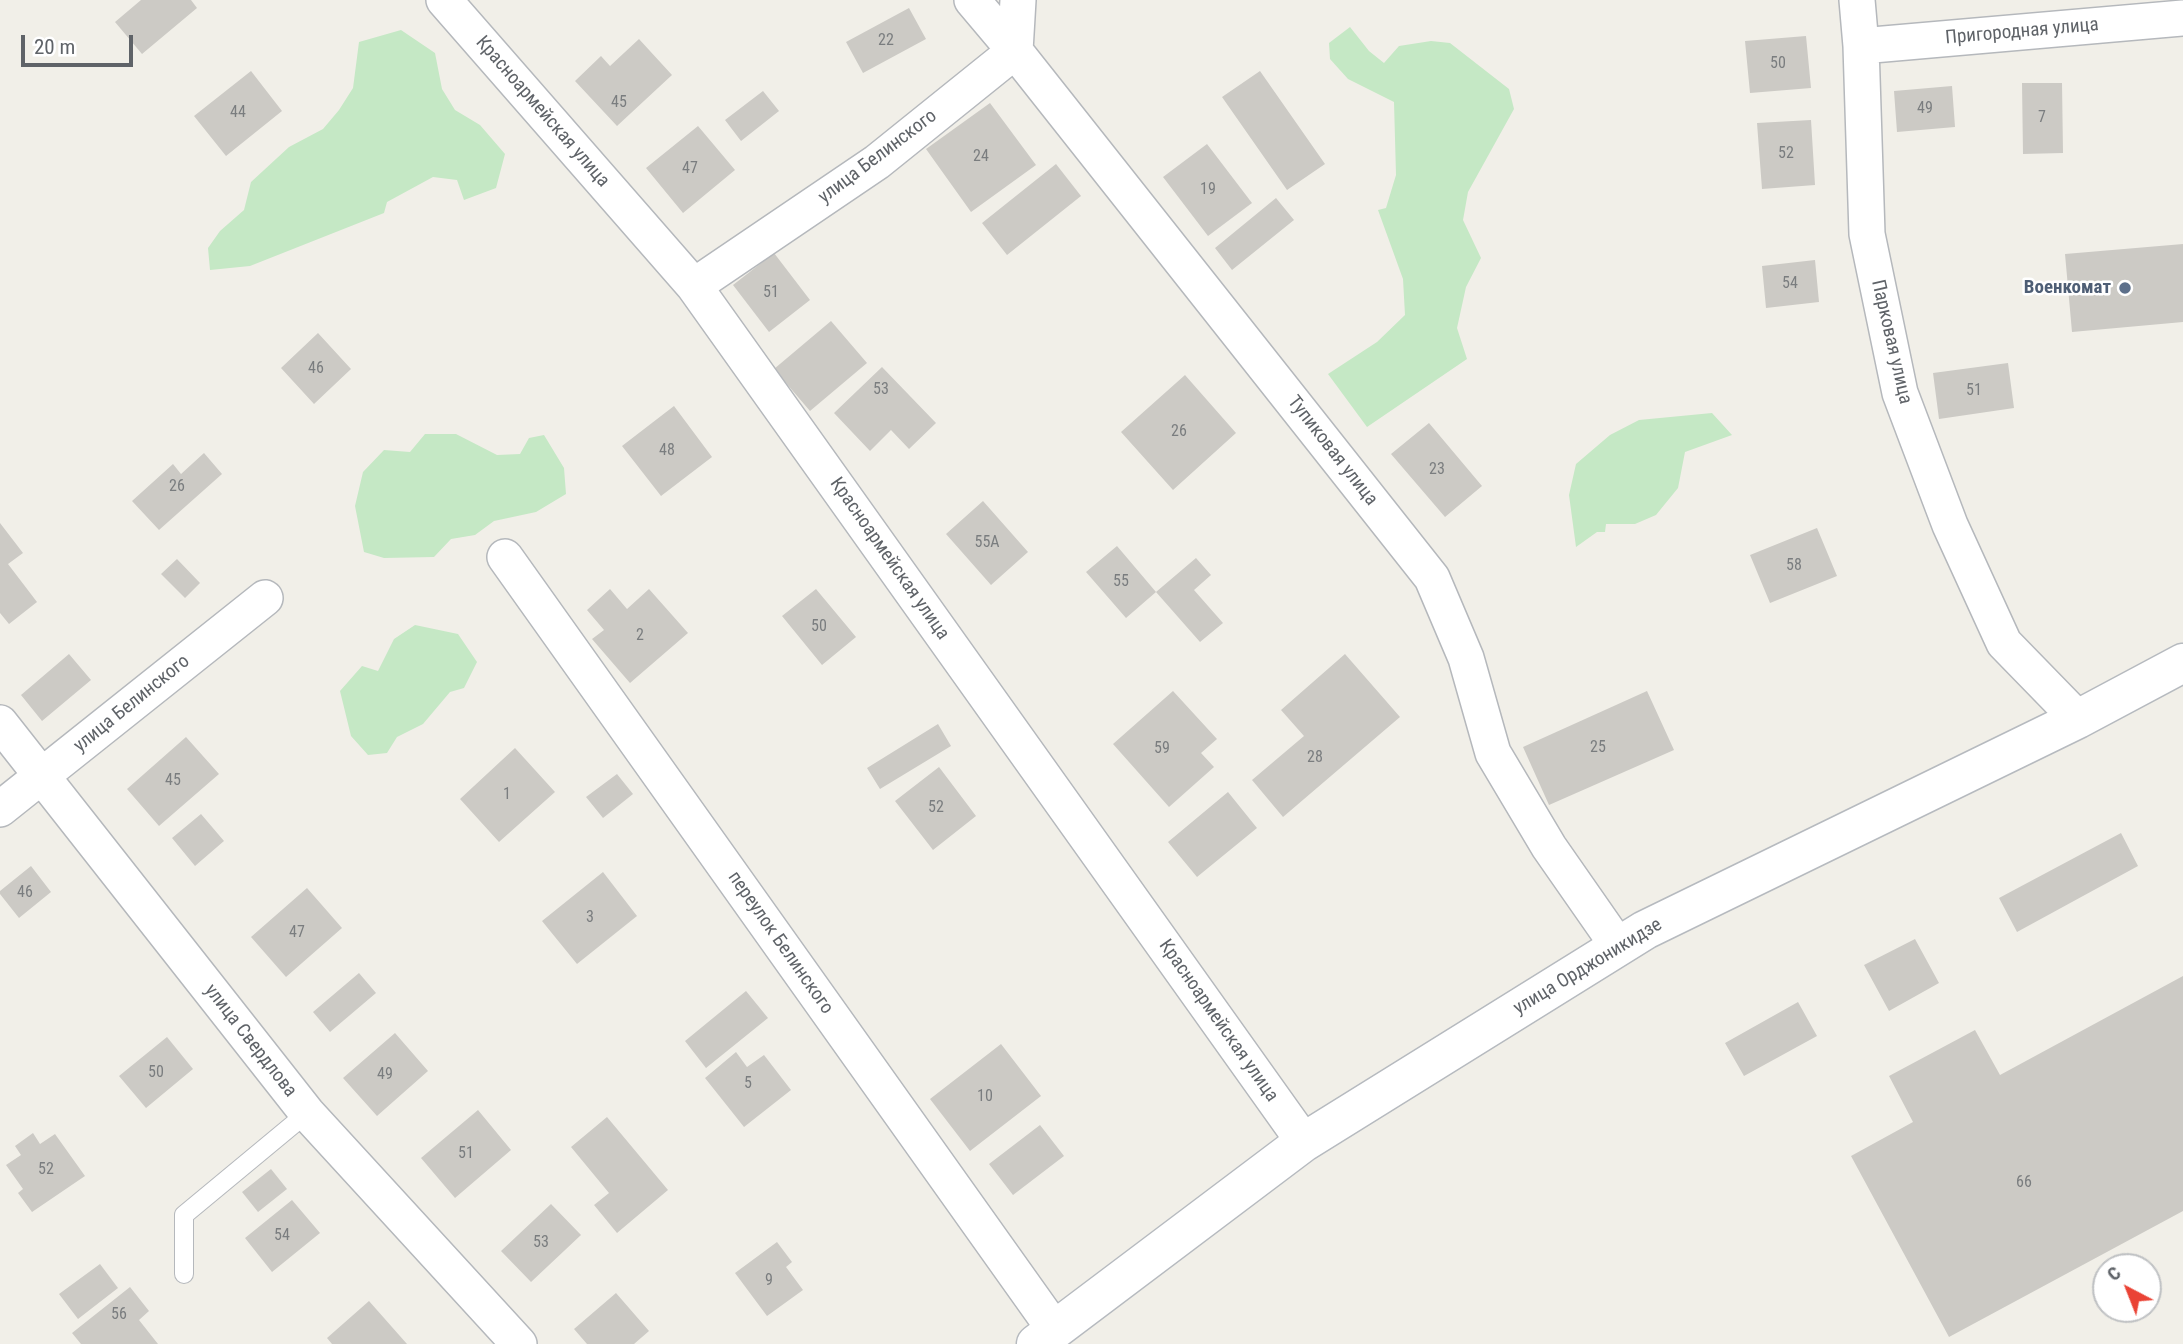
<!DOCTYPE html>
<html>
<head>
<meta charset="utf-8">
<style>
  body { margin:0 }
  #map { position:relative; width:2183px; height:1344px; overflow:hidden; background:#f1efe8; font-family:"Roboto Condensed",sans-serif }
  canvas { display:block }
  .north { position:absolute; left:2092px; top:1253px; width:70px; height:70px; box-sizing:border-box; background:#fff; border:2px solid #bfc1c3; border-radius:50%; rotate:318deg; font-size:19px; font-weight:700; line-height:28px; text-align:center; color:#5f6368 }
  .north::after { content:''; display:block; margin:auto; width:24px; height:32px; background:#ea4335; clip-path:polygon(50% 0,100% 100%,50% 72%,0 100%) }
  .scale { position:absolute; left:21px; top:35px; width:112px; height:32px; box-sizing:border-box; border:4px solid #5f6368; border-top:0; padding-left:9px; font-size:21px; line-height:24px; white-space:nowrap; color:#5f6368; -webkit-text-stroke:5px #fff; paint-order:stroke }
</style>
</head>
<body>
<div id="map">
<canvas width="2183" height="1344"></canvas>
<div class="north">С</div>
<div class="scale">20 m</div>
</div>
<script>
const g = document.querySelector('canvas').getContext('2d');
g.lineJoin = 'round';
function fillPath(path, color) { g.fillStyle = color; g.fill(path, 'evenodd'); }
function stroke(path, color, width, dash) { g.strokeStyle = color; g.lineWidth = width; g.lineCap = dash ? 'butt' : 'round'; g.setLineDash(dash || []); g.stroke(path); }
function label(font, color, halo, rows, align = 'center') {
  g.font = font + ' "Roboto Condensed",sans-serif'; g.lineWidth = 5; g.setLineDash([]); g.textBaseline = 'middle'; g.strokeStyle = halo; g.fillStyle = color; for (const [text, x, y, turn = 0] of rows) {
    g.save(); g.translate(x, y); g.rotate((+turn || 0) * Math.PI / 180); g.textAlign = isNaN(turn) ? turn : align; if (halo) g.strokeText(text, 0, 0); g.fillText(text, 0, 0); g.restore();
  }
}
const green = new Path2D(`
  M1350 27 1369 51 1384 63 1399 46 1431 41 1450 43 1509 89 1514 109 1468 192 1463 220 1481 258 1466 287 1457 328 1467 359 1367 427 1328 374 1377 342 1405 315 1403 279 1378 210 1386 208 1396 175 1394 102 1348 79 1330 59 1329 43Z
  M401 30 435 53 442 89 455 110 480 125 505 154 496 188 464 200 457 180 433 177 387 202 384 213 250 266 210 270 208 248 220 231 244 210 251 182 289 147 323 129 339 110 353 88 359 42Z
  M1712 413 1732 435 1685 452 1678 488 1656 515 1635 524H1606L1605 532H1597L1576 547 1569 495 1576 464 1610 435 1639 420Z
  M425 434H456L497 455 520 454 529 438 544 435 564 468 566 494 536 512 494 521 475 535 451 539 434 557 384 558 364 552 355 506 363 472 384 450 410 452Z
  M415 625 458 634 477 662 464 688 450 692 423 724 397 737 387 753 368 755 351 736 340 691 362 666 378 671 394 639Z`);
const building = new Path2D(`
  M141 0H191L197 8 142 54 115 22Z
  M909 8 926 39 863 73 846 42Z
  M1806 36 1811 88 1750 93 1745 41Z
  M639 39 672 75 617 126 575 81 601 56 610 66Z
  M251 71 282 111 226 156 194 116Z
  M1260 71 1325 164 1287 190 1222 97Z
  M2022 83H2062L2063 153 2023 154Z
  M1952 86 1955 127 1897 132 1894 91Z
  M763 91 779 111 741 141 725 120Z
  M990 103 1036 165 971 212 926 149Z
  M1811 120 1815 185 1762 189 1757 123Z
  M698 126 735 170 683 213 646 168Z
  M1207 144 1252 203 1208 236 1163 177Z
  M1056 164 1081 196 1007 255 982 223Z
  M1276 198 1294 220 1232 270 1215 248Z
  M2183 244V322L2072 332 2065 254Z
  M774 253 810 300 769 332 733 285Z
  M1815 260 1819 302 1766 308 1762 266Z
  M831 321 867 363 810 411 774 369Z
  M318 333 351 369 314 404 281 368Z
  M2008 363 2014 408 1939 419 1933 373Z
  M882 367 936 423 909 449 891 430 870 451 834 413Z
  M1185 375 1236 433 1173 490 1121 432Z
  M674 406 712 457 661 496 622 446Z
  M1429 423 1482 486 1445 517 1391 454Z
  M204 453 222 474 159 530 132 501 173 464 181 474Z
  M983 501 1028 552 991 585 946 534Z
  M0 523 23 553 8 564 37 602 9 624 0 613Z
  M1817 528 1837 576 1770 603 1750 555Z
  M1117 546 1156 592 1126 618 1086 572Z
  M1196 558 1211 575 1194 590 1223 623 1200 642 1156 592Z
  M177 559 200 583 185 598 161 574Z
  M610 589 627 609 649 589 688 633 630 683 592 639 604 630 587 610Z
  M816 589 856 637 822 665 782 616Z
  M69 654 91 680 42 721 21 695Z
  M1345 654 1400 717 1283 817 1252 780 1304 736 1281 710Z
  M1173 691 1217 739 1201 753 1214 767 1169 807 1113 744Z
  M1647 691 1674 750 1549 805 1523 747Z
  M938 724 951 746 880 789 867 768Z
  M186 737 219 774 159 826 127 789Z
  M515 748 555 792 499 842 460 799Z
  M939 767 976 816 933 850 895 801Z
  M617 774 633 794 603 818 586 797Z
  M1228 792 1257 828 1197 877 1168 842Z
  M201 814 224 841 195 866 172 838Z
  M2121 833 2138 866 2017 932 1999 898Z
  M31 866 51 892 19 918 0 894V891Z
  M603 872 637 916 577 964 542 921Z
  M307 888 342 928 286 977 251 937Z
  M1915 939 1939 983 1889 1011 1864 965Z
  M359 973 376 993 330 1032 313 1012Z
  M2183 976V1211L1949 1337 1851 1156 1913 1122 1889 1076 1975 1030 2000 1075Z
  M746 991 768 1018 706 1068 685 1041Z
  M1798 1002 1817 1036 1744 1076 1725 1043Z
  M395 1033 428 1071 377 1116 343 1078Z
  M167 1037 193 1069 146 1108 119 1076Z
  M1001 1044 1041 1096 970 1151 930 1099Z
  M736 1052 747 1067 764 1055 791 1090 744 1127 705 1078Z
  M478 1110 511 1150 455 1198 421 1158Z
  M607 1117 668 1190 617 1233 594 1205 609 1193 571 1147Z
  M1040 1125 1064 1156 1013 1195 989 1164Z
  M33 1133 40 1144 55 1134 85 1176 32 1212 18 1193 23 1189 6 1165 21 1155 15 1146Z
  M271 1169 287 1189 258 1212 242 1192Z
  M292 1200 320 1233 272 1272 245 1238Z
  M551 1204 581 1235 531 1282 501 1251Z
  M777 1242 792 1262 786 1267 803 1290 767 1316 735 1273Z
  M100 1264 118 1288 78 1319 59 1294Z
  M130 1287 149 1311 139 1320 158 1344H81L72 1333Z
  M616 1293 649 1331 634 1344H587L574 1329Z
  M369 1301 407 1344H332L327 1338Z`);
const lane = new Path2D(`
  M184 1274V1215L307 1113`);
const street = new Path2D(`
  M444 0 694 286 1304 1142
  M972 0 1015 51 1432 578 1466 658 1493 753 1549 847 1618 946
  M1857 0 1861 46 1867 234 1900 393 1950 525 2004 643 2078 719
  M1861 46 2183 18
  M694 286 877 162 1015 51 1018 0
  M505 557 1055 1330
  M0 723 307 1113 519 1344
  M0 809 265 598`);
const secondary = new Path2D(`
  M1036 1344 1304 1142 1645 930 2078 719 2183 663`);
const markers = [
  [2125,288,7,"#5c6f8a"]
];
const numberNames = [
  ["22",886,41],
  ["50",1778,64],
  ["45",619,103],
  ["49",1925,109],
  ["44",238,113],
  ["7",2042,118],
  ["52",1786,154],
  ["24",981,157],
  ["47",690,169],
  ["19",1208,190],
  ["54",1790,284],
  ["51",771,293],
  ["46",316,369],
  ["53",881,390],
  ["51",1974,391],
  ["26",1179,432],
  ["48",667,451],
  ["23",1437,470],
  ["26",177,487],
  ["55А",987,543],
  ["58",1794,566],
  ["55",1121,582],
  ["50",819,627],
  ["2",640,636],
  ["25",1598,748],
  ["59",1162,749],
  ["28",1315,758],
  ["45",173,781],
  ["1",507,795],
  ["52",936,808],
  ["46",25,893],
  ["3",590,918],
  ["47",297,933],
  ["50",156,1073],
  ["49",385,1075],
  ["5",748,1084],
  ["10",985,1097],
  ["51",466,1154],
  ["52",46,1170],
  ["66",2024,1183],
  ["54",282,1236],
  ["53",541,1243],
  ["9",769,1281],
  ["56",119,1315]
];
const streetNames = [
  ["Пригородная улица",2022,32,-5],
  ["Красноармейская улица",542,112,49],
  ["улица Белинского",878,157,-37],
  ["Парковая улица",1891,342,77],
  ["Тупиковая улица",1332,451,52],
  ["Красноармейская улица",889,559,55],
  ["улица Белинского",132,704,-39],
  ["переулок Белинского",780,943,55],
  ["улица Орджоникидзе",1588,967,-31],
  ["Красноармейская улица",1218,1021,55],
  ["улица Свердлова",250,1041,52]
];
const serviceNames = [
  ["Военкомат",2111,288]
];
fillPath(green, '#c5e8c5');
fillPath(building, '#cccac5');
stroke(lane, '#b5b8bc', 20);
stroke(street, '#b5b8bc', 38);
stroke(secondary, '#b6babf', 41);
stroke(lane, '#fff', 18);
stroke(street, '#fff', 35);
stroke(secondary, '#fff', 38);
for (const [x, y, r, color] of markers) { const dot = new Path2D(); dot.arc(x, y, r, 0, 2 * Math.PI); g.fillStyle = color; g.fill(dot); stroke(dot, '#fff', 2.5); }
label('16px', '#7a7d7f', null, numberNames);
label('19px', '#5f6368', '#fff', streetNames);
label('bold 19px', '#4e5e75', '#fff', serviceNames, 'right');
</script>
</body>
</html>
